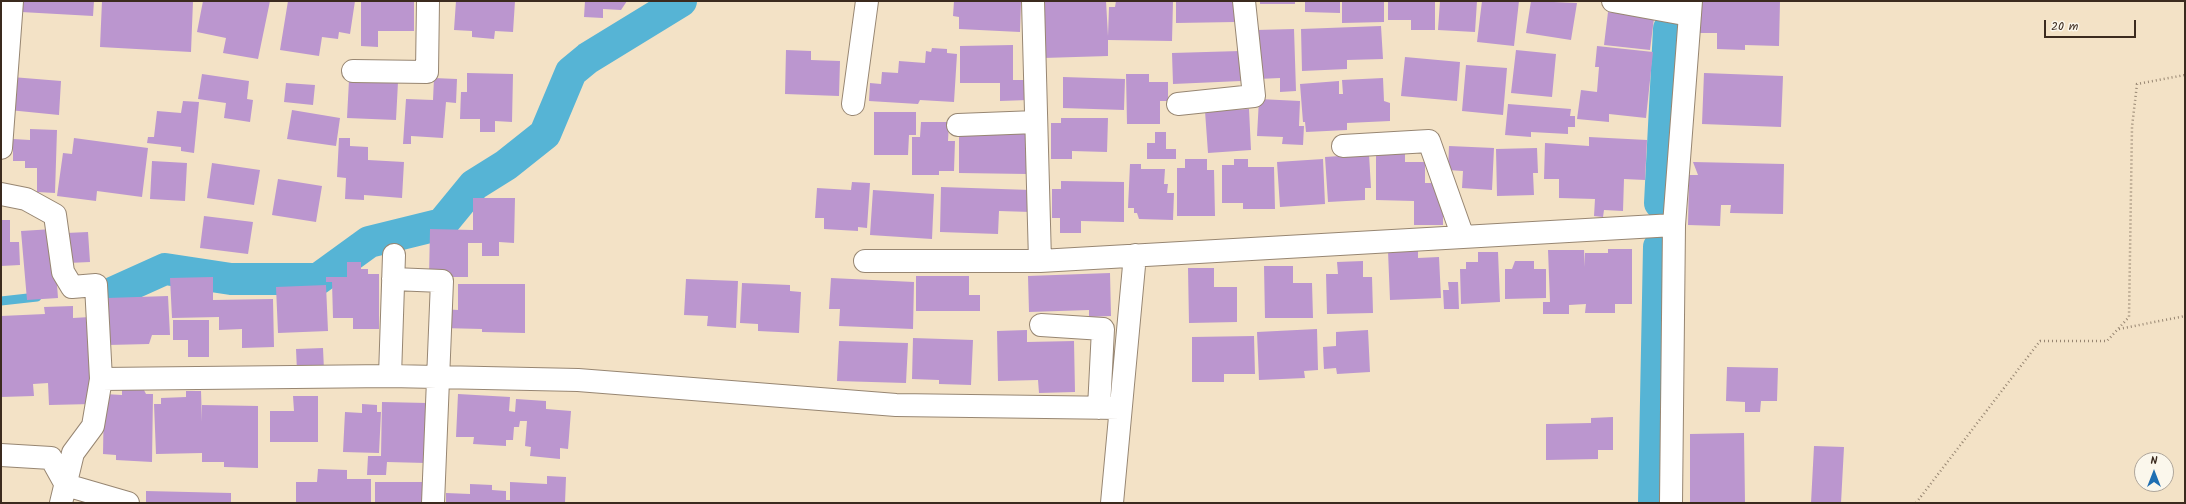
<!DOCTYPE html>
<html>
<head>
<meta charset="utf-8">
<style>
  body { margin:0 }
  #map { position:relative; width:2186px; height:504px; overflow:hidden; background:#f3e2c6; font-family:Kalam,sans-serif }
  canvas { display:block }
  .frame { position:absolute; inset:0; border:2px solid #3b2a1e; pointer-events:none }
  .north { position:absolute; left:2134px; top:452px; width:40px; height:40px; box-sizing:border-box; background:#fbf7ec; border:1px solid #aea59a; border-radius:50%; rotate:0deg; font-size:11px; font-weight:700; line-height:16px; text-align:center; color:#3b2a1e }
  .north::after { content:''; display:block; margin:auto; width:14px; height:18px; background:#1f6fb2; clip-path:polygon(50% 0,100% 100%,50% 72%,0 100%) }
  .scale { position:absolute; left:2044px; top:20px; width:92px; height:18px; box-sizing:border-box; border:2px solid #3b2a1e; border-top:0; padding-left:5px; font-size:12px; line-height:14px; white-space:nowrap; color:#3b2a1e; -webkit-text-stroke:3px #fbf7ec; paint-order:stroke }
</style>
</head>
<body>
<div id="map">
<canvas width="2186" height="504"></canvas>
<div class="frame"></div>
<div class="north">N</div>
<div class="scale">20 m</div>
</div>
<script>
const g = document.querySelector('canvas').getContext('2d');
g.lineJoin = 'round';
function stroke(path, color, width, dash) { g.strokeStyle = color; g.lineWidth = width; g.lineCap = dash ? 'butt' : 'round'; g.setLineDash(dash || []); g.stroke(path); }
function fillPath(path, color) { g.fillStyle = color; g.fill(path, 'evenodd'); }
const stream = new Path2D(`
  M1 301 37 297`);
const canal = new Path2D(`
  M1660 203 1669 29
  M114 292 165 269 231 279H318L369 242 442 224 474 185 506 165 545 134 571 72 588 58 681 1
  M1654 503 1659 247`);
const building = new Path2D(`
  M22 1H94L93 16 21 12Z
  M102 1H193L191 52 100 47Z
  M203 1H270L258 59 223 53 226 38 197 32Z
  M288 1H355L350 34 339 32 338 39 322 37 319 56 280 50Z
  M361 1H414V31H378V47L361 46Z
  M456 1H515L513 32 495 31 494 39 472 37V31L454 30Z
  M585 1H627L621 10 603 9V18L584 17Z
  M954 1H1021L1020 32 959 29V17L953 16Z
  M1041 1H1106L1108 36 1109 7H1115L1116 1H1173L1172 41 1108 40V56L1043 58Z
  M1176 1H1235V22L1176 23Z
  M1260 1H1295V4H1260Z
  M1305 1H1340V13L1305 12Z
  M1342 1H1384V22L1342 23Z
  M1388 1H1435V30H1411V20H1388Z
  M1440 1H1477L1475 32 1438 30Z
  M1482 1H1519L1514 46 1477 42Z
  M1531 1 1577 3 1571 40 1526 33Z
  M1698 1H1780L1779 46 1745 45V50L1717 49V33H1697Z
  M1608 12 1654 18 1650 50 1604 45Z
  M1381 26 1383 59 1347 60V69L1302 71 1301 29Z
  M1294 29 1296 91 1280 92V78L1258 79 1256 30Z
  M1013 45V80H1027L1028 100 1000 101V83H960V46Z
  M1597 46 1653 52 1646 118 1609 114V122L1577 119 1581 90 1597 92 1599 67H1595Z
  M932 48 947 49V53L957 54 954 102 920 100 918 104 869 101 870 83 881 84 882 72 898 73 899 61 925 63 926 51 931 52Z
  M786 50 811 51V60L840 61 839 96 785 94Z
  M1516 50 1556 54 1552 97 1511 93Z
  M1240 51 1241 81 1173 84 1172 53Z
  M1405 57 1460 62 1457 101 1401 96Z
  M1466 65 1507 68 1503 115 1462 111Z
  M467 73 513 74 512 122 495 121V132H480V119H460L461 92H467Z
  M1704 73 1783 76 1781 127 1702 124Z
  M202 74 249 81 247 99 253 100 250 122 224 118 226 103 198 99Z
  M1126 74H1149V82H1168V101H1160V124H1127Z
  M12 77 61 81 59 115 9 110Z
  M1063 77 1125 79 1124 110 1063 108Z
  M434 78 457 79 456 103 446 102 443 138 411 136V144H403L406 99 433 100Z
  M1383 78 1384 101 1390 103V121L1347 123V130L1306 132 1305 122H1303L1300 84 1339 81V94H1343L1342 80Z
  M349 80 398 82 396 120 347 118Z
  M286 83 315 85 313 105 284 102Z
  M1259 99 1300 101 1299 126H1304L1303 145 1282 144 1283 137 1257 136Z
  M183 101 199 102 194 153 181 151V147L147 143 148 137H154L157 111 181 113Z
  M1508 104 1571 109 1570 116H1575V127H1568V134L1531 132V137L1505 135Z
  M1249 109 1251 150 1208 153 1205 111Z
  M292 110 340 118 336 146 287 139Z
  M874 112H916V135H909L908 155H874Z
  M1061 118H1108L1107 152 1072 151V159H1051V123H1061Z
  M921 122H949L948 141H955L954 171H939V175H912V137H920Z
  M30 129 57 130 55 193 37 192V168H25V161H13V139L30 140Z
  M959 130 1027 131V174L959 173Z
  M1155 132H1166V149H1176V159H1147V143H1155Z
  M1589 137 1647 140 1645 180 1624 179 1623 211 1604 210 1603 217 1594 216 1595 199 1559 198V179H1544L1545 143 1589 146Z
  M74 138 148 148 142 197 97 191 96 201 57 196 63 153 72 154Z
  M339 138H350V146L368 147V160L404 162 402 198 364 195V200L345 199 346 178 337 177Z
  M1449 146 1494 148 1492 190 1462 188 1463 171 1448 170Z
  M1537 148 1538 173H1533L1534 195 1497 196 1496 149Z
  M1376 150H1405V162H1425V183H1438L1443 194V225H1414V201L1376 200Z
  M1369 154 1371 188H1365V200L1328 202 1325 157Z
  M1185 159H1207V170H1214L1215 216H1177V168H1185Z
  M1234 159H1248V167H1274L1275 209H1243V203H1222V165H1234Z
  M1323 159 1325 204 1280 207 1277 162Z
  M152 161 187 163 185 201 150 199Z
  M1693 162 1784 164 1783 214 1730 213 1731 205H1721L1720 226 1688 225 1689 175H1698Z
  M212 163 260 170 254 205 207 198Z
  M1130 164H1141V169H1165L1164 184H1168L1167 193H1174L1173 220 1139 219 1137 213H1134V208H1128Z
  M278 179 322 186 316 222 272 215Z
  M1061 181 1124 182V222L1081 221V233H1060V218H1052V189H1061Z
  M852 182 870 183 867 228 858 227V231L824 229V218H815L817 188 851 190Z
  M941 187 1031 190V212L999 211 998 234 940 232Z
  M873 190 934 194 932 239 870 235Z
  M473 198H515L514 243 499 242V256H482V243H468V277H429L430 229 473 230Z
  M204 216 253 222 248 254 200 248Z
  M1 220H10V242H19L20 265 1 266Z
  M53 229 58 298 27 300 21 231Z
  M88 232 90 262 68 263 66 233Z
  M1608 249H1632V304H1615V313H1585L1586 304 1569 305V314H1543V302H1550L1548 250H1584L1585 267V253H1608Z
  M1418 250V258L1439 257 1441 298 1390 300 1388 251Z
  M1478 252H1498L1500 302 1461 304 1460 269H1466V262H1478Z
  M1363 261V277H1372L1373 313 1327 314 1326 274H1338L1337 262Z
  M1515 261H1534V269H1546V298L1505 299V269H1512Z
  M347 262H361V269H368V274H379V329H353V318H333L332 282H326V277H347Z
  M1264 266H1293V283H1312L1313 318H1265Z
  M1188 268H1214V287H1237V322L1189 323Z
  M1110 273 1111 316 1089 317V310L1029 312 1028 276Z
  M916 276H969V295H980V311H916Z
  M213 277V300L273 299 274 347 242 348V329L219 330V317L172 318 170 278Z
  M831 278 914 282 913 329 839 326 840 309H829Z
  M686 279 738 281 736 328 707 326 708 316 684 315Z
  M1448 282H1458L1459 309H1444L1443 290H1449Z
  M742 283 790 285V291L801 292 799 333 758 331V324L740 323Z
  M458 284H525V333L482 332V329L442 328V309L458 310Z
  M326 285 328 331 278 333 276 287Z
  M168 296 170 335H152L149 344 108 345 107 298Z
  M73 306V318L90 317 92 404 49 405 48 383 33 384 34 396 1 397V316L45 314 44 307Z
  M173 320H209V357H188V340H173Z
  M1317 329 1318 370 1304 371 1305 378 1259 380 1257 332Z
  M1027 330V342L1074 341 1075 392 1039 393 1038 380 998 381 997 331Z
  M1368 330 1370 372 1337 374 1336 368 1324 369 1323 347 1336 346V332Z
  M1254 336 1255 374H1224V382H1192V337Z
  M913 338 973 340 971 385 939 384V380L912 379Z
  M839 341 908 343 906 383 837 381Z
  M323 348 324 370 297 371 296 349Z
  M1727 367 1778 368 1777 401H1761L1760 412H1745V402L1726 401Z
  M122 390H144L146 394H153L152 462 116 460V455L103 454 104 394 122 395Z
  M186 391H201L202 422V405L258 406V468L224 467V462H202V453L156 454 154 404H161V398L186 397Z
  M458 394 510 397 509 411 515 412 516 399 546 401V409L571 411 568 449 560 448V459L530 456 531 447 525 446 527 421H520L519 427H514L513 440H506V446L473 444 474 437H456Z
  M293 396H318V442H270V411H294Z
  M382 402 427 403 426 463 387 462 386 475H367L368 456H381Z
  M362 404 377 405V412H381L379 453 343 452 345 412 362 413Z
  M1613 417V450H1598V459L1546 460V424L1591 423V418Z
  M1744 433 1745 503H1690V434Z
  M1814 446 1844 447 1841 503H1811Z
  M318 469 347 470V479H371V503H296V482H317Z
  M547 476 566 477 565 503H446V493L470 494V484L492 485V490L506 491V500H510V482L547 484Z
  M375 482H430V503H375Z
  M146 491 231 493V503H146Z`);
const path = new Path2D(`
  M2119 329 2185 316
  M1916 503 2040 341H2107L2129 317 2132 127 2137 84 2185 75`);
const minor = new Path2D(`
  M1033 1 1040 261 1674 225
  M1613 1 1690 15
  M353 71 427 72 428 1
  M853 104 867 1
  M1178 104 1254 96 1244 1
  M958 125 1036 122
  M1343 146 1429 141 1463 237
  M1 148 12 1
  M1 194 26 199 55 215 63 272 72 287 96 285 101 379
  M865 261H1040
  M393 279 442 281 433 503
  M1041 325 1103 329 1099 408
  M390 376 394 255
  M1 455 51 458 66 485 128 503
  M61 503 73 453 93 426 101 379 390 376 578 380 896 405 1120 408
  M1112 503 1135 255
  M1671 503 1674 225 1691 1`);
stroke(stream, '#56b4d5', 9);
stroke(canal, '#56b4d5', 32);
fillPath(building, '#bb96cf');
stroke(minor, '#978672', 24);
stroke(path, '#978672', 2.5, [1, 3]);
stroke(minor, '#fff', 22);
</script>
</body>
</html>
